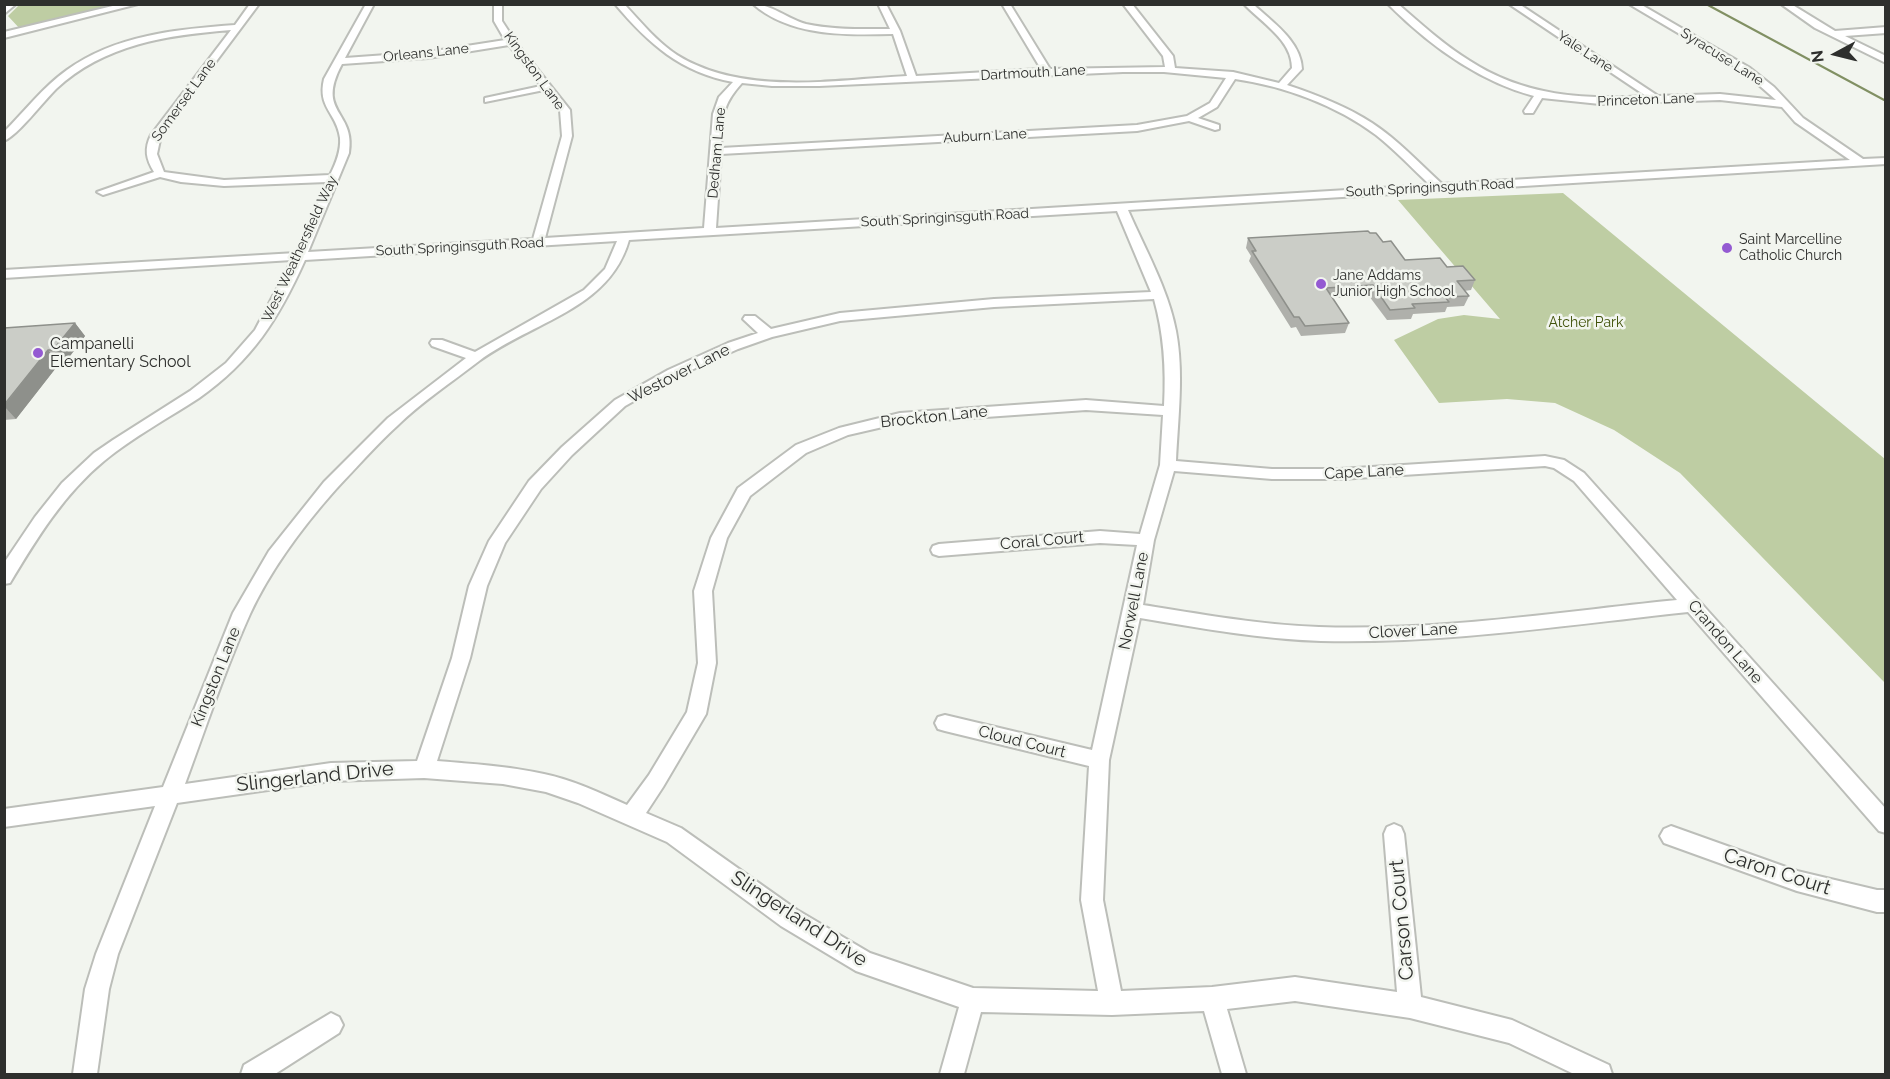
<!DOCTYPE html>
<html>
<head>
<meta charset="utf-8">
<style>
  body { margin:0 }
  #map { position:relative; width:1890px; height:1079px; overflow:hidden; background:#f2f5ef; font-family:Raleway,sans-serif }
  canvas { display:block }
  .frame { position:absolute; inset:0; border:6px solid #2e2f2d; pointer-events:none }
  .north { position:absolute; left:1806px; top:24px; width:60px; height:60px; -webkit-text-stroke:4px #f2f5ef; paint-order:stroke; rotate:263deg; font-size:16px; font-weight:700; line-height:24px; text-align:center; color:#2e2f2d }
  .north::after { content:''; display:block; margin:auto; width:21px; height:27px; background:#2e2f2d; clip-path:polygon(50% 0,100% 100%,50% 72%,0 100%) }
</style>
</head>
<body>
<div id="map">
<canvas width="1890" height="1079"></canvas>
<div class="frame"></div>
<div class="north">N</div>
</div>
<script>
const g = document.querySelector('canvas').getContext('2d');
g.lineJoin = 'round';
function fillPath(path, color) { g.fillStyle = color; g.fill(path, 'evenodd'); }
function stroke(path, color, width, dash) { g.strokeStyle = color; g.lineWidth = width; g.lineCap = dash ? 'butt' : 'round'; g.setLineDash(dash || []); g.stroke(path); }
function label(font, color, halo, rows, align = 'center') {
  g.font = font + ' Raleway,sans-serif'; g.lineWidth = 5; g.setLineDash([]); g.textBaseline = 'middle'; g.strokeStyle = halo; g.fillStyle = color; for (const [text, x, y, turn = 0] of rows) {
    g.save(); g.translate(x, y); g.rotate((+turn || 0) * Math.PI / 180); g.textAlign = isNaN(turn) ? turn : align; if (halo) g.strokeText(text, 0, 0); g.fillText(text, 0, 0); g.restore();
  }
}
const green = new Path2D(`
  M19 5H123L21 30 8 16Z
  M1563 193 1885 459V683L1680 473 1614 430 1555 403 1507 399 1439 403 1394 340 1438 319 1464 315 1500 319 1398 200Z`);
const stream = new Path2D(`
  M1706 4 1886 101`);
const minor = new Path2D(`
  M7 4H16L4 14V7Z
  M121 4H138L4 38V32Z
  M250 4H259L161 135 157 154 164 172 224 180 330 175C336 163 341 151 340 138 337 113 317 108 324 79L366 4H374L345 58 428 52 505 40 494 21V4H502V21L515 41 570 110 572 136 545 238 704 228 713 114 719 97 733 82C680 72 649 44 615 4H624C641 22 657 42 677 55 743 96 834 80 907 76L893 34C846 35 791 37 753 4 771 4 788 19 806 24 833 30 862 29 890 29L878 4H886L900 31 916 76 1041 69 1002 4H1010L1050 69 1165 67 1163 56 1123 4H1132L1173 56 1175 68 1233 72 1279 83 1292 68C1292 40 1262 23 1244 4H1253C1272 22 1301 41 1302 69L1287 85C1317 95 1346 106 1372 123 1398 140 1419 163 1442 184L1850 160 1795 122 1782 107 1720 100 1600 104 1542 98 1533 113H1525L1524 111 1534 96C1478 81 1429 45 1388 4H1398C1421 24 1444 45 1470 61 1524 96 1583 100 1646 96L1509 4H1519L1658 96 1720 94 1776 100 1744 72 1629 4H1640L1750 68 1774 87 1803 118 1863 159 1886 158V164L1128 210C1145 249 1168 289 1176 331 1184 373 1178 418 1176 461L1272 469H1340L1545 456 1564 460 1584 473 1886 809V833L1879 831 1688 612C1566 625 1444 644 1321 641 1260 639 1200 628 1140 618L1109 760 1103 900 1121 991 1212 987 1295 977 1397 992 1384 834 1387 827 1394 824 1401 827 1404 834 1421 997 1512 1020 1609 1065 1612 1074H1574L1509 1043 1410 1018 1295 1001 1227 1009 1246 1074H1222L1204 1011 1112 1015 981 1012 964 1074H940L959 1007 856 971 781 926 667 842 578 803 546 792 503 784 424 778 331 781 177 803 118 954 109 989 97 1074H73L85 989 96 954 155 806 4 827V809L163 787 233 613 269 551 324 482 388 418 466 358 432 346 430 343 432 340H442L475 352 584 290 605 269 617 241 305 260C279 318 252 361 199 398 167 419 133 437 104 461 64 494 37 538 10 583L4 584V563L35 517 62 483 94 453 113 440 190 391 226 363 255 330 292 260 4 278V270L296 253 327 182 224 186 181 182 160 177 103 195 97 192 154 172C146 159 144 149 151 135L231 30C168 35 104 44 56 89 43 102 18 135 4 141V132C25 111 43 87 67 70 115 35 178 29 235 25ZM509 45 541 86 485 98V102L544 90 560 110 562 136 533 239 308 252 349 153C356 110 315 114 342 64L428 58ZM1123 72H1164L1226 78 1210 103 1187 116 1137 125 721 148C723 117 721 106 742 83L772 86H819ZM1235 79C1284 86 1336 105 1376 135 1395 150 1412 168 1430 185L716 228 721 154 1137 131 1189 121 1215 130 1219 129V125L1198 118 1217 107ZM1117 211 1151 292 994 299 840 313 771 329 755 316H745L743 319 758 333 728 343 668 370 615 400 562 447 529 481 489 541 469 586 452 658 417 761 331 763 185 784C206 727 225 669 250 614 271 569 304 525 337 488 357 467 376 445 397 426 421 402 452 382 479 361 533 321 609 310 629 240ZM1154 299C1164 335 1166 368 1164 406L1086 400 900 413 839 428 796 445 738 488 711 538 694 591 698 663 687 712 649 775 627 805C600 793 573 780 544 774 508 766 473 764 437 761L470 658 487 586 505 543 541 489 572 455 625 406 678 376 738 349 772 337 840 321 994 307ZM1086 410 1163 415 1160 465 1140 534 1100 531 939 544 933 546 931 550 933 554 939 556 1100 543 1137 545 1092 750 945 715 938 717 935 723 938 729 945 731 1089 766 1081 900 1098 991 973 988 870 953 797 910 681 828 646 813 663 787 706 714 716 663 712 591 727 538 750 496 806 453 848 435 900 423ZM1545 466 1554 468 1574 481 1677 600C1558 612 1439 631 1319 627 1260 625 1201 614 1143 605L1154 540 1174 471 1272 479H1340Z
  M1781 4H1791L1835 31 1886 27V33L1845 36 1886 56V63L1815 28Z
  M1671 826 1797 871 1877 890H1886V912H1877L1797 891 1664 843 1660 836 1664 829Z
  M331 1013 339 1017 343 1025 339 1033 275 1074H241L244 1065Z`);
const wall = new Path2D(`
  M1370 233 1383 242 1405 260 1447 267 1475 280 1471 290 1464 291 1469 296 1464 306 1447 307 1445 312 1413 314 1411 319 1387 320 1369 296 1332 298 1349 323 1345 333 1301 336 1296 327 1291 328 1249 261 1251 256 1246 248 1248 238Z
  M75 323 85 336 64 364H59L16 419 4 420V328Z`);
const shadedWall = new Path2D(`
  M75 323 85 336 64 364 53 350Z
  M48 350 59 364 16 419 4 406Z`);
const building = new Path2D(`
  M1368 231 1370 233H1376L1383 242 1391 241 1405 260 1440 258 1447 267 1463 266 1475 280 1457 281 1469 296 1445 297 1449 302 1412 304 1415 308 1390 310 1373 285 1326 288 1349 323 1305 326 1299 317H1294L1252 251H1256L1248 238Z
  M75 323 53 350H48L4 405V328Z`);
const markers = [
  [1727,248,6,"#945ad2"],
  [1321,284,6,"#945ad2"],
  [38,353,6,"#945ad2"]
];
const farStreetnames = [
  ["Yale Lane",1585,52,33],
  ["Orleans Lane",426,53,-6],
  ["Syracuse Lane",1722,57,32],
  ["Kingston Lane",534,71,54],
  ["Dartmouth Lane",1033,73,-3],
  ["Somerset Lane",184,100,-54],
  ["Princeton Lane",1646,100,-2],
  ["Auburn Lane",985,136,-3],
  ["Dedham Lane",717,153,-85],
  ["South Springinsguth Road",1430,188,-3],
  ["South Springinsguth Road",945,218,-3],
  ["South Springinsguth Road",460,247,-3],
  ["West Weathersfield Way",300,249,-65]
];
const farPoinames = [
  ["Saint Marcelline",1739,240],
  ["Catholic Church",1739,256],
  ["Jane Addams",1333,276],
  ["Junior High School",1333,292]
];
const farParknames = [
  ["Atcher Park",1586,323]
];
const poiNames = [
  ["Campanelli",50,344],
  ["Elementary School",50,362]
];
const streetNames = [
  ["Westover Lane",679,374,-27],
  ["Brockton Lane",934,417,-6],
  ["Cape Lane",1364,472,-3],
  ["Coral Court",1042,541,-5],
  ["Norwell Lane",1134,601,-79],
  ["Clover Lane",1413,631,-3],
  ["Crandon Lane",1725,642,49],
  ["Kingston Lane",216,677,-68],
  ["Cloud Court",1022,742,14]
];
const nearStreetnames = [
  ["Slingerland Drive",315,777,-6],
  ["Caron Court",1777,872,18],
  ["Slingerland Drive",799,919,33],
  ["Carson Court",1402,920,-95]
];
fillPath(green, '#becda3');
stroke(stream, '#819063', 2);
stroke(minor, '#bcbeb9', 4);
fillPath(minor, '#fff');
fillPath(wall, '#afb0ab');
fillPath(shadedWall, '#8e908b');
fillPath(building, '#cbcdc7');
stroke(building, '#8e908b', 1.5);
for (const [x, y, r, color] of markers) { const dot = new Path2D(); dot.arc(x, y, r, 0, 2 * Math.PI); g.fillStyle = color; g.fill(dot); stroke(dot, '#f2f5ef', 2); }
label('14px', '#2e2f2d', '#f2f5ef', farStreetnames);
label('14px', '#2e2f2d', '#f2f5ef', farPoinames, 'left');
label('14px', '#41530b', '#f2f5ef', farParknames);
label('16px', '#2e2f2d', '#f2f5ef', poiNames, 'left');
label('16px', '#2e2f2d', '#f2f5ef', streetNames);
label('20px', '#2e2f2d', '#f2f5ef', nearStreetnames);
</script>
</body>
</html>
